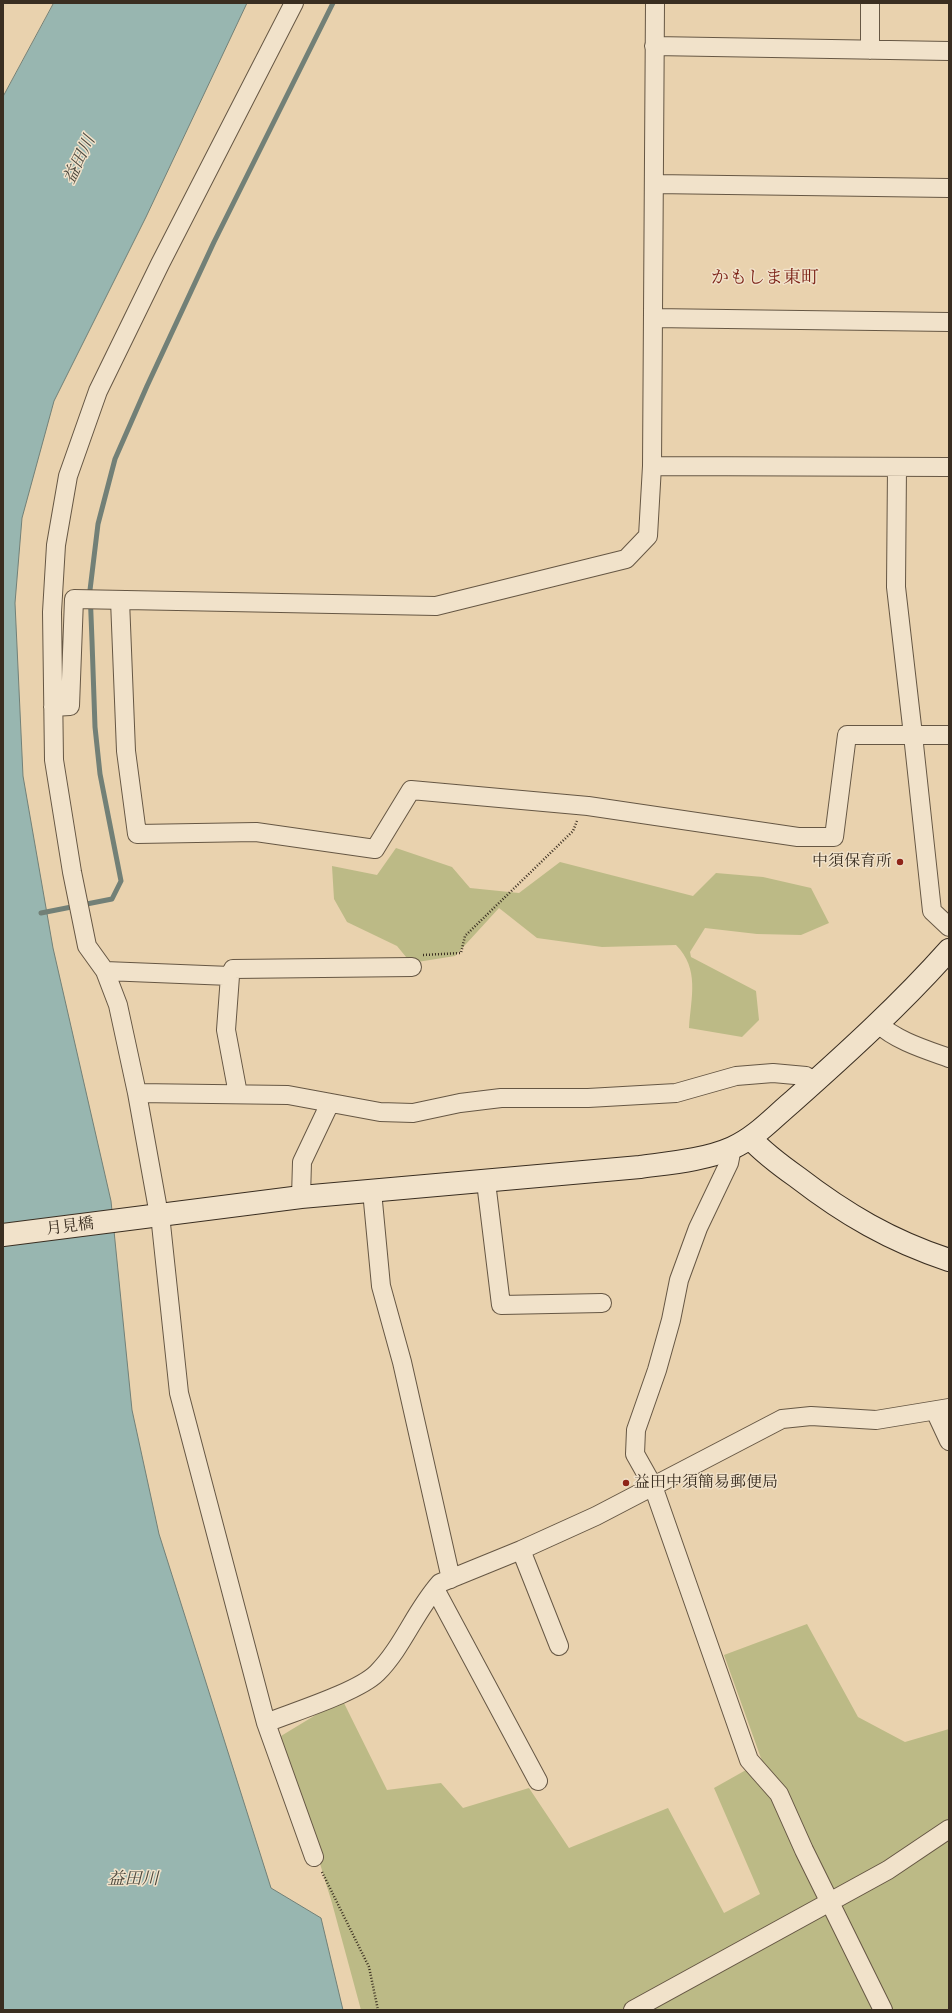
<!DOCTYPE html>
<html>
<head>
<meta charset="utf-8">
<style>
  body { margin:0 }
  #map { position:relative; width:952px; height:2013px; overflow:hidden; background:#e9d2ae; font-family:"Gentium Book Plus",serif }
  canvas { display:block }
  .frame { position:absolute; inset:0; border:4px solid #3a2e21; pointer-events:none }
</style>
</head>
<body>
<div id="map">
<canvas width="952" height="2013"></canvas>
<div class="frame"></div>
</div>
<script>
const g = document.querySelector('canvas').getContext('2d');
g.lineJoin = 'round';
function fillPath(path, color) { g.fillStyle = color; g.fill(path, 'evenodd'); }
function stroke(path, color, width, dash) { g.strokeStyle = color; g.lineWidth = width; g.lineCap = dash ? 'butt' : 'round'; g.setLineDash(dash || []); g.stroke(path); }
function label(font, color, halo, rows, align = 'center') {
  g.font = font + ' "Gentium Book Plus","Noto Serif JP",serif'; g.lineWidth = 3; g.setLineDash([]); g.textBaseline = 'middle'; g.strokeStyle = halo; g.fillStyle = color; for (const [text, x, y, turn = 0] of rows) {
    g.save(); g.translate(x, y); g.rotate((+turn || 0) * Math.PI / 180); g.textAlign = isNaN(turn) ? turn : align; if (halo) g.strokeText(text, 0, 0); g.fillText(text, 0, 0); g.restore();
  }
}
const green = new Path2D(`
  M396 848 452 867 470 888 519 893 560 862 693 896 716 873 763 877 811 888 829 923 801 935 757 934 705 928 690 952 691 957 756 991 759 1020 742 1037 689 1028C691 997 700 969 676 945L602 947 537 938 499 908 455 956 411 963 397 946 347 922 334 899 332 866 377 875Z
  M807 1624 858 1717 905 1742 949 1729V2010H361L332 1903 281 1736 342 1699 387 1790 441 1783 463 1808 529 1788 569 1848 668 1808 724 1913 760 1894 714 1788 762 1761 724 1655Z`);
const water = new Path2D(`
  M54 3H247L146 217 54 401 22 518 15 603 23 776 53 948 111 1201 132 1410 159 1534 271 1888 321 1918 343 2010H3V97Z`);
const stream = new Path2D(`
  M41 913 112 899 121 881 100 774 95 727 92 641 90 590 98 524 115 459 147 386 214 242 333 3`);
const path = new Path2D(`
  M423 955 461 953 465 936 573 831 577 821
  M322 1872 369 1967 378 2010`);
const street = new Path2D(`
  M655 3 652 466 949 467
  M870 3V50
  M654 46 949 51
  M654 184 949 188
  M653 318 949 322
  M897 467 896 587 913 735H949
  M120 600 126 751 137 834 256 832 375 849 411 790 588 806 798 837H834L847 735H913L932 911 949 927
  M53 707 70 706 74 599 436 606 626 559 648 536 652 466
  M105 971 230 976 226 1030 238 1094
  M230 976 233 969 412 967
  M877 1023C897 1041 924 1049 949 1058
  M137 1093 288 1095 380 1112 413 1113 460 1103 501 1098H588L676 1093 736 1076 773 1073 806 1076 815 1081
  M732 1148 729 1163 698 1228 679 1280 671 1320 657 1370 636 1430 635 1454 653 1486 749 1760 779 1794 804 1850 883 2010
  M486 1182 501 1305 602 1303
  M372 1191 381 1286 402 1362 451 1579
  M301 1197 302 1162 330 1103
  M157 1204 137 1093 118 1005 105 971 87 946 72 872 54 760 52 612 56 545 68 476 98 391 160 264 294 3
  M161 1224 179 1393 266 1723 314 1857
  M935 1411 949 1441
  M521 1550 559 1646
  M435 1589 538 1781
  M266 1723C293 1712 358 1692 377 1673 403 1647 415 1611 440 1583L521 1550 596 1516 782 1419 811 1416 876 1420 949 1408
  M633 2010 888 1870 949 1829`);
const secondary = new Path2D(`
  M750 1138C764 1153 780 1165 797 1177 845 1214 891 1241 949 1260
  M3 1235 301 1197 640 1167C669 1163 705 1160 732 1148 755 1138 773 1118 792 1102 846 1054 901 1004 949 950`);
const markers = [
  [900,862,4,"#8f2418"],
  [626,1483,4,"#8f2418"]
];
const poiNames = [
  ["中須保育所",892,862],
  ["益田中須簡易郵便局",634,1483,"left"]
];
const streetNames = [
  ["月見橋",70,1227,-7]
];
const waterNames = [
  ["益田川",80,160,-64],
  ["益田川",133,1880]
];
const quarterNames = [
  ["かもしま東町",765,278]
];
fillPath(green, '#bcba86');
fillPath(water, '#98b6b0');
stroke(water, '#728077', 1);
stroke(stream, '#728077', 5);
stroke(street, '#665744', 20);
stroke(secondary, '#3a2e21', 24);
stroke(path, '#3a2e21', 2.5, [1, 2]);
stroke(street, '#f1e2ca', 18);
stroke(secondary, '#f1e2ca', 22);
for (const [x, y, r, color] of markers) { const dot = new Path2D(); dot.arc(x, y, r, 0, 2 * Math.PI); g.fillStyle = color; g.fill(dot); stroke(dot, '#f1e2ca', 1.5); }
label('16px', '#3a2e21', '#f1e2ca', poiNames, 'right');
label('16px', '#3a2e21', '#f1e2ca', streetNames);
label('italic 17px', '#4d493e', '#f1e2ca', waterNames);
label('18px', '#7a1f14', '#f1e2ca', quarterNames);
</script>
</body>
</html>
